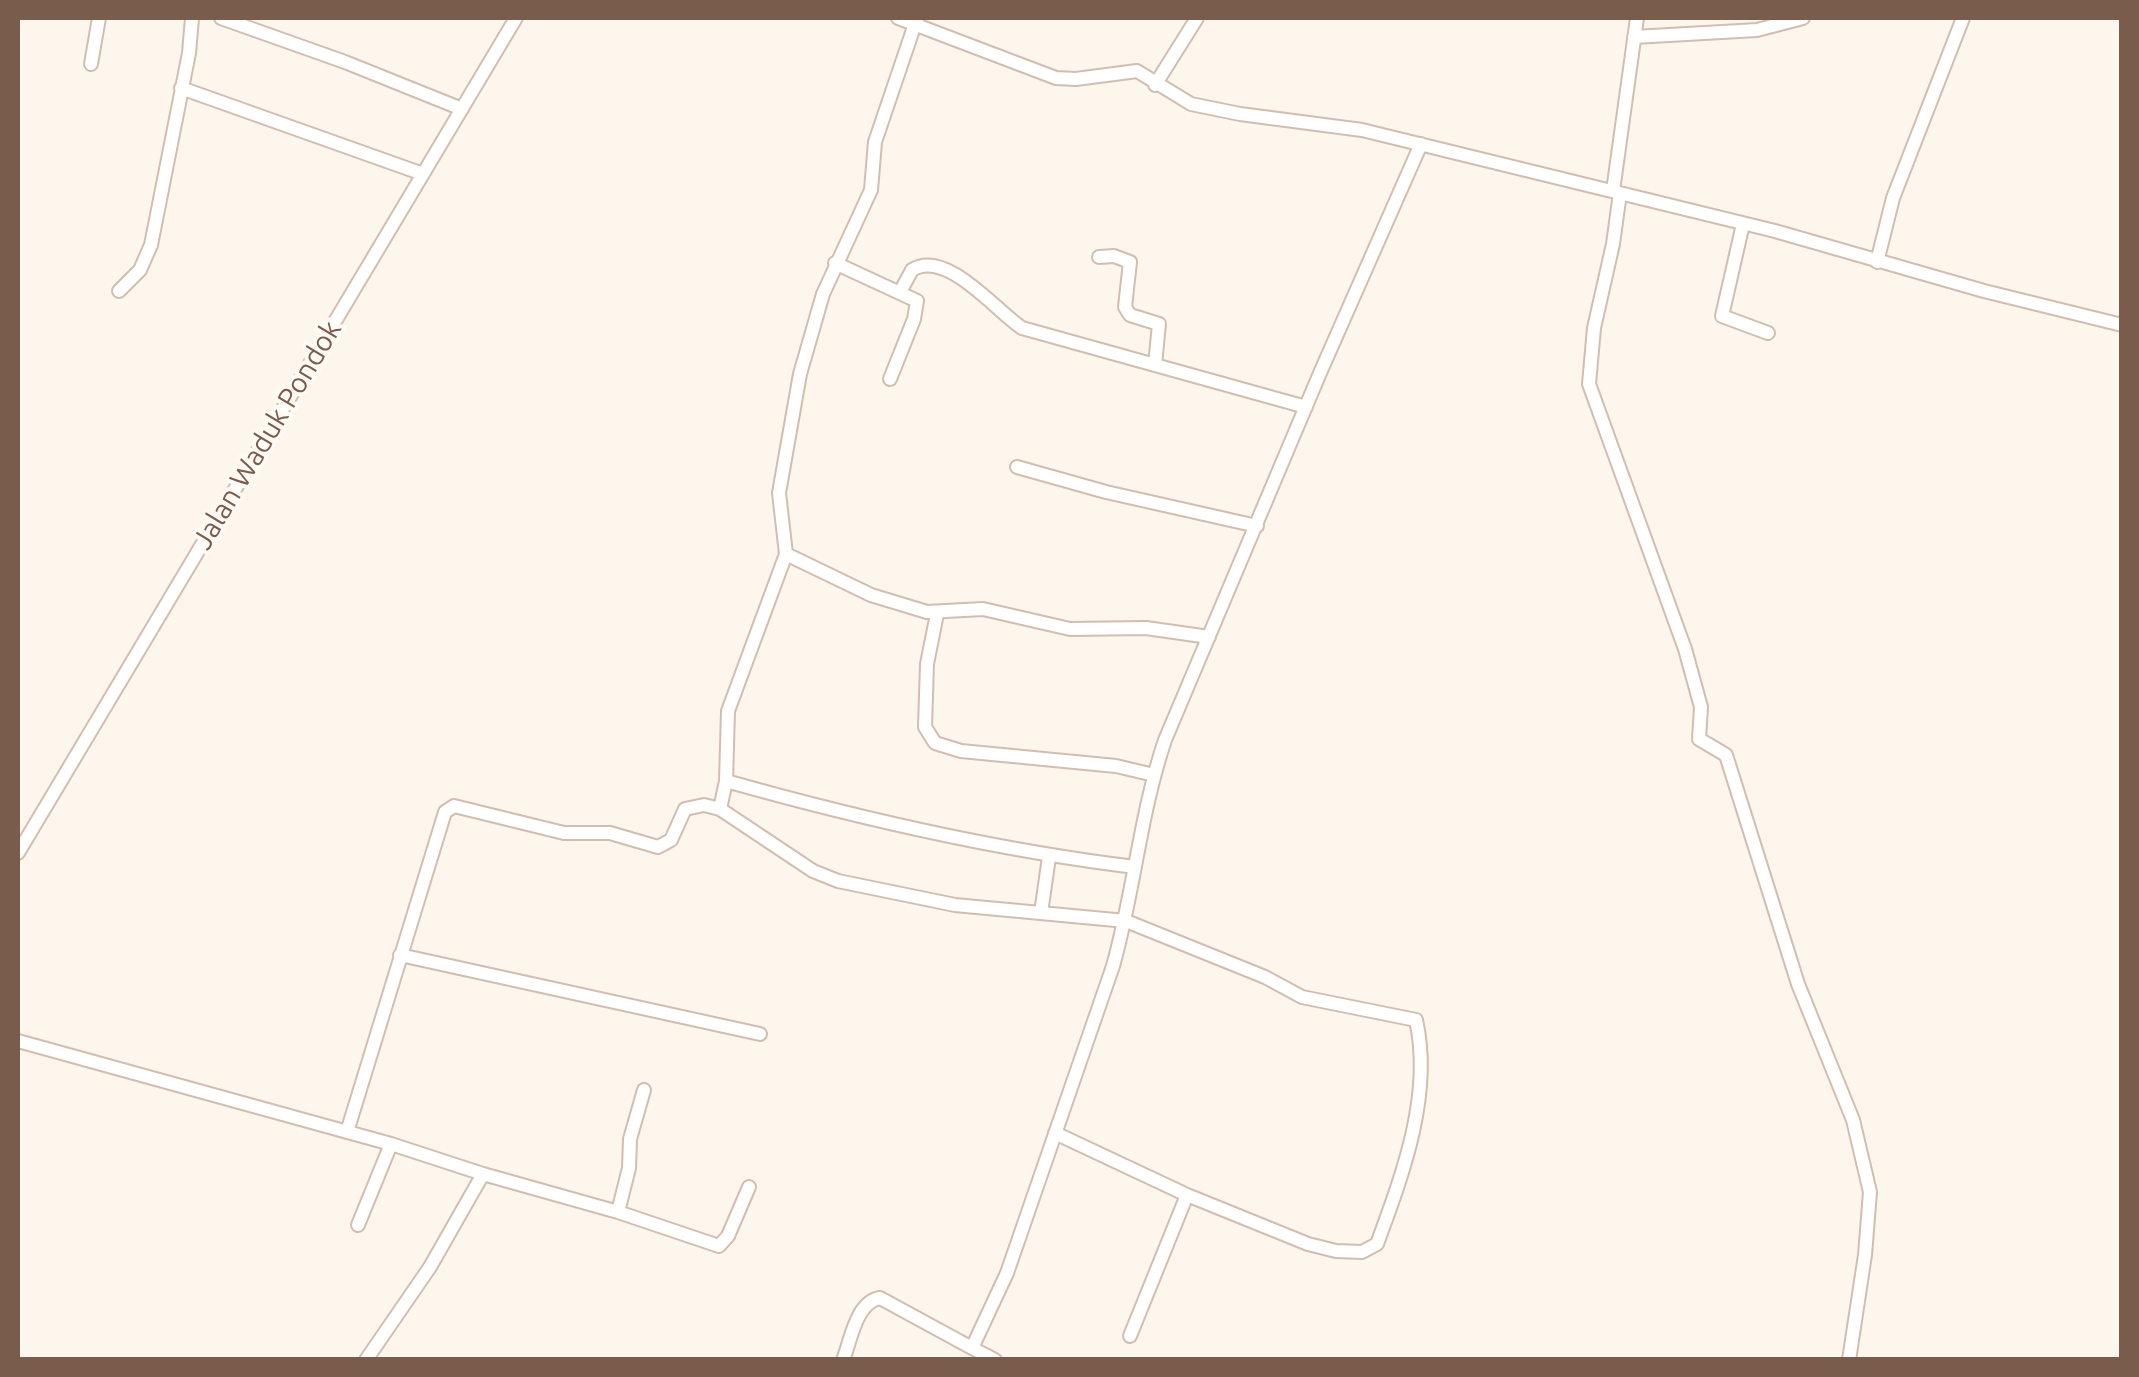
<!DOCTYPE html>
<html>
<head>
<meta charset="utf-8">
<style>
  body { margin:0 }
  #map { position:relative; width:2139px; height:1377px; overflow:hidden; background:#fdf6ec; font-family:Ubuntu,sans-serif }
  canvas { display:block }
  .frame { position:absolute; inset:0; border:20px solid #7a5c4d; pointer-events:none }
</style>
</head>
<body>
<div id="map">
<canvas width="2139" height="1377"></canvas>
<div class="frame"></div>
</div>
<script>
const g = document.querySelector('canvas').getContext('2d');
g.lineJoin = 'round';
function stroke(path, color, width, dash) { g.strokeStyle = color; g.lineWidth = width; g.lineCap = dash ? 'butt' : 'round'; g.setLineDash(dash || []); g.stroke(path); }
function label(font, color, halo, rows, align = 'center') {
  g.font = font + ' Ubuntu,sans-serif'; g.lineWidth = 8; g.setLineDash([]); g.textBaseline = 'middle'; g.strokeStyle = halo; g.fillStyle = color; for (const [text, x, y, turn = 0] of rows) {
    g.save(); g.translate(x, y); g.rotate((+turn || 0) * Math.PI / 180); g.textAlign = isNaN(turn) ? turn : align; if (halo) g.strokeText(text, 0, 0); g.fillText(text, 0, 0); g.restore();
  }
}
const minor = new Path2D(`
  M221 18 345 62 462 109
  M898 18 1056 78 1076 79 1137 71 1191 104 1240 114 1362 130 1775 231 1984 291 2122 325
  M1634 37 1757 30 1803 18
  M91 64 99 18
  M1155 85 1197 18
  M181 88 423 174
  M1613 191 1637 18
  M1620 193 1613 244 1594 328 1589 384 1685 649 1701 707 1699 739 1726 755 1798 984 1853 1120 1870 1192 1865 1255 1849 1360
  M1743 224 1722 316 1768 333
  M1099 257 1114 256 1130 262 1125 307 1130 315 1159 324 1155 365
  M1877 262 1893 198 1963 18
  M835 263 917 301 914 319 890 379
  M119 291 140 270 151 245 189 53 192 18
  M900 292 912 270C946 248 997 312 1022 328L1306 407
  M1017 467 1106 492 1257 526
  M786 554 871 595 927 612 983 609 1070 629 1146 628 1209 637
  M937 614 927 664 925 727 935 743 961 751 1116 766 1154 775
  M726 781C861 819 995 850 1135 867
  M720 809 726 781 728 711 786 554 779 493 800 374 823 294 871 190 875 142 917 18
  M18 853 516 18
  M1041 913 1049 857
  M400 955 760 1034
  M18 1041 391 1144 483 1174 430 1267 366 1360
  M347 1132 445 812 454 806 564 833H610L658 847 671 840 685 809 704 805 720 809 813 871 838 881 955 905 1126 921 1265 977 1302 997 1416 1020C1433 1095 1402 1176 1377 1244L1362 1252 1336 1251 1308 1244 1187 1195 1055 1133
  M483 1174 618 1212 719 1246 728 1236 749 1187
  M618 1212 629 1168 630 1139 644 1090
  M358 1225 391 1144
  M1130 1336 1187 1195
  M972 1348 995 1360
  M843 1360C851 1340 856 1302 880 1298L972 1348 1007 1273 1113 966C1134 892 1140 814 1165 740L1320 373 1421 144`);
const streetNames = [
  ["Jalan Waduk Pondok",267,435,-59]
];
stroke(minor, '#d1beb0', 16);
stroke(minor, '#fff', 12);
label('28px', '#7a5c4d', '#fffaf3', streetNames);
</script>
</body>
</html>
